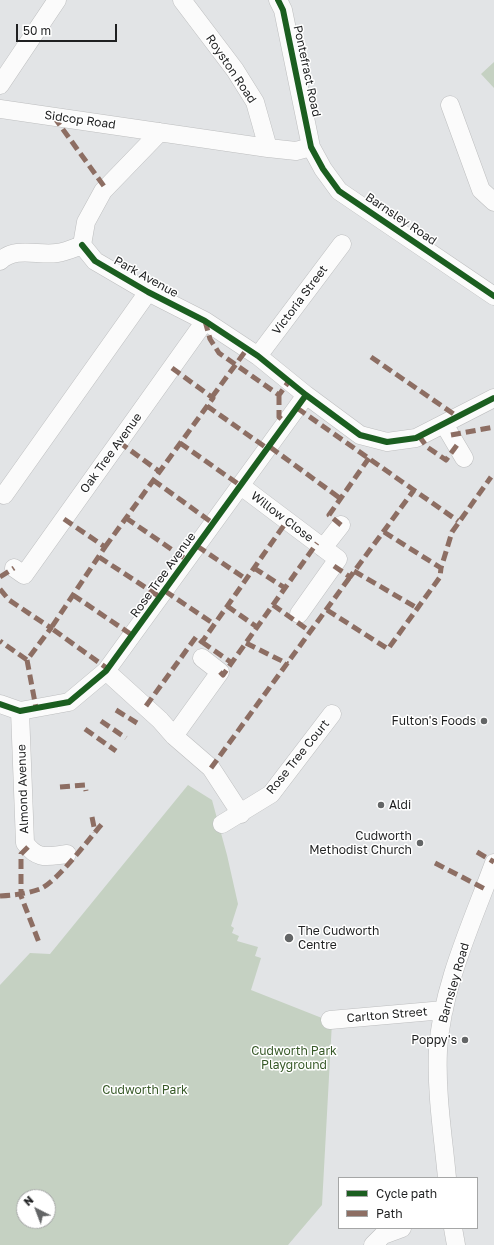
<!DOCTYPE html>
<html>
<head>
<meta charset="utf-8">
<style>
  body { margin:0 }
  #map { position:relative; width:494px; height:1245px; overflow:hidden; background:#e2e4e6; font-family:"Golos Text",sans-serif }
  canvas { display:block }
  .legend { position:absolute; left:338px; top:1177px; width:140px; height:52px; box-sizing:border-box; background:#fff; border:1px solid #a5a6a6; margin:0; padding:5px 7px; list-style:none; font-size:12px; color:#1f2021 }
  .legend li { display:flex; align-items:center; gap:8px; height:20px }
  .legend b { width:20px; border:1px solid #a5a6a6 }
  .north { position:absolute; left:16px; top:1189px; width:40px; height:40px; box-sizing:border-box; background:#fff; border:1px solid #a5a6a6; border-radius:50%; rotate:318deg; font-size:11px; font-weight:700; line-height:16px; text-align:center; color:#1f2021 }
  .north::after { content:''; display:block; margin:auto; width:14px; height:18px; background:#636566; clip-path:polygon(50% 0,100% 100%,50% 72%,0 100%) }
  .scale { position:absolute; left:16px; top:24px; width:101px; height:18px; box-sizing:border-box; border:2px solid #1f2021; border-top:0; padding-left:5px; font-size:12px; line-height:14px; white-space:nowrap; color:#1f2021; -webkit-text-stroke:3px #fff; paint-order:stroke }
</style>
</head>
<body>
<div id="map">
<canvas width="494" height="1245"></canvas>
<ul class="legend">
<li><b style="height:5px;background:#1b5e20"></b>Cycle path</li>
<li><b style="height:5px;background:#8d6e63"></b>Path</li>
</ul>
<div class="north">N</div>
<div class="scale">50 m</div>
</div>
<script>
const g = document.querySelector('canvas').getContext('2d');
g.lineJoin = 'round';
function fillPath(path, color) { g.fillStyle = color; g.fill(path, 'evenodd'); }
function stroke(path, color, width, dash) { g.strokeStyle = color; g.lineWidth = width; g.lineCap = dash ? 'butt' : 'round'; g.setLineDash(dash || []); g.stroke(path); }
function label(font, color, halo, rows, align = 'center') {
  g.font = font + ' "Golos Text",sans-serif'; g.lineWidth = 3; g.setLineDash([]); g.textBaseline = 'middle'; g.strokeStyle = halo; g.fillStyle = color; for (const [text, x, y, turn = 0] of rows) {
    g.save(); g.translate(x, y); g.rotate((+turn || 0) * Math.PI / 180); g.textAlign = isNaN(turn) ? turn : align; if (halo) g.strokeText(text, 0, 0); g.fillText(text, 0, 0); g.restore();
  }
}
const green = new Path2D(`
  M494 62V88L481 74Z
  M188 785 212 800 227 855 238 904 231 926 234 928 232 933 239 936 237 941 258 947 255 956 261 958 251 990 332 1022 322 1205 288 1245H0V985L30 953 50 954ZM24 1197H48V1221H24Z`);
const minor = new Path2D(`
  M182 0 235 70 255 102 268 148 296 151 311 147
  M278 0 283 10 311 147 323 169 339 191 494 296
  M0 85 57 0
  M450 105 481 190 494 202
  M0 109 268 148
  M82 245 95 261 148 292 205 321 258 356 306 395 360 435 387 442 416 438 494 398
  M82 245 86 222 103 191 160 132
  M0 261C16 246 38 256 57 253 65 252 74 248 82 245
  M258 356 342 244
  M444 424 464 458
  M241 486 338 559 299 614
  M4 495 148 292
  M323 548 341 525
  M14 568 24 575 205 321
  M106 671 160 720 174 736 211 768 241 814
  M0 704 20 711 69 702 106 671 306 395
  M20 711 25 843C38 861 48 856 67 854
  M174 736 220 672 202 658
  M222 824 271 794 332 714
  M330 1020 444 1010
  M447 1178C443 1135 436 1093 438 1050 442 986 472 923 494 863
  M453 1228 456 1245
  M373 1245 383 1235 402 1228`);
const quiet = new Path2D(`
  M54 117 106 189
  M205 321 210 339 219 353 279 395 289 381
  M371 357 458 417
  M279 395V417L286 423
  M212 397 247 349
  M207 406 268 449
  M297 408 458 521
  M451 435 494 427
  M419 436 427 447 446 460 457 445
  M119 442 160 472
  M180 443 241 486
  M270 447 341 499
  M153 480 214 524
  M126 518 187 560
  M64 519 105 547 51 628 108 669
  M341 525 329 515 369 458
  M384 532 441 568 452 532 491 477
  M197 546 246 579
  M105 547 213 398 172 368
  M99 557 160 597
  M334 566 350 577 414 490
  M254 568 285 588
  M354 571 417 608
  M0 577 14 568
  M0 589 9 600 51 628 27 660 0 641
  M165 591 214 624
  M73 595 132 635
  M273 605 311 632
  M227 606 257 627
  M327 610 388 649 440 577 441 568
  M202 642 232 663
  M246 643 288 664
  M27 660 36 708
  M220 672 223 675 317 543
  M146 706 196 637 202 642 287 521
  M116 710 137 723
  M101 721 126 738
  M85 729 116 751
  M211 768 350 577
  M60 787 85 785 86 791
  M92 817 95 832
  M28 847 21 854V896L40 945
  M477 852 494 862
  M435 863 485 889
  M0 896C14 895 26 894 40 889 58 881 88 840 102 824`);
const cycleway = new Path2D(`
  M278 0 283 10 311 147 323 169 339 191 494 296
  M82 245 95 261 148 292 205 321 258 356 306 395 360 435 387 442 416 438 494 398
  M0 704 20 711 69 702 106 671 306 395`);
const markers = [
  [484,721,4,"#636566"],
  [381,805,4,"#636566"],
  [420,843,4,"#636566"],
  [289,938,5,"#636566"],
  [465,1040,4,"#636566"]
];
const streetNames = [
  ["Royston Road",231,69,56],
  ["Pontefract Road",307,71,78],
  ["Sidcop Road",80,120,8],
  ["Barnsley Road",401,219,34],
  ["Park Avenue",146,277,29],
  ["Victoria Street",300,300,-53],
  ["Oak Tree Avenue",111,453,-54],
  ["Willow Close",282,517,37],
  ["Rose Tree Avenue",163,575,-54],
  ["Rose Tree Court",298,757,-51],
  ["Almond Avenue",23,789,-92],
  ["Barnsley Road",454,983,-74],
  ["Carlton Street",387,1015,-5]
];
const poiNames = [
  ["Fulton's Foods",476,721],
  ["Aldi",389,805,"left"],
  ["Cudworth",412,836],
  ["Methodist Church",412,850],
  ["The Cudworth",298,931,"left"],
  ["Centre",298,945,"left"],
  ["Poppy's",457,1040]
];
const parkNames = [
  ["Cudworth Park",294,1051],
  ["Playground",294,1065],
  ["Cudworth Park",145,1090]
];
fillPath(green, '#c5d1c2');
stroke(minor, '#bdbebf', 19);
stroke(minor, '#fbfbfb', 18);
stroke(quiet, '#8d6e63', 5, [10, 5]);
stroke(cycleway, '#1b5e20', 6);
for (const [x, y, r, color] of markers) { const dot = new Path2D(); dot.arc(x, y, r, 0, 2 * Math.PI); g.fillStyle = color; g.fill(dot); stroke(dot, '#fff', 1.5); }
label('12px', '#1f2021', '#fff', streetNames);
label('12px', '#1f2021', '#fff', poiNames, 'right');
label('12px', '#375928', '#fff', parkNames);
</script>
</body>
</html>
